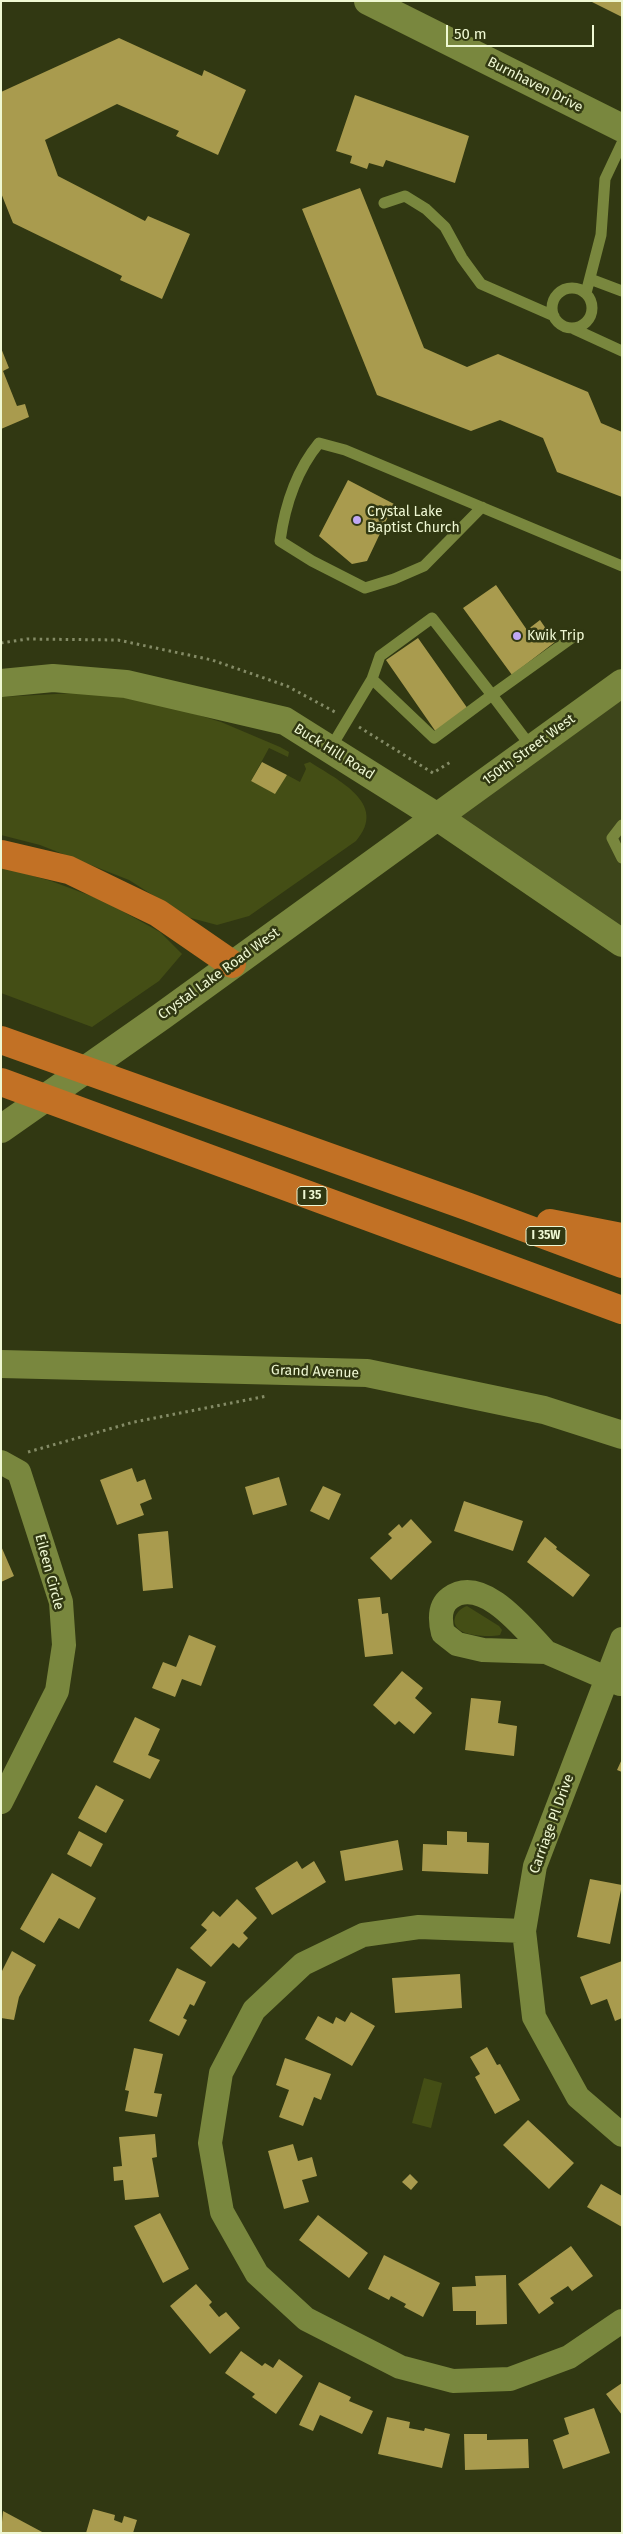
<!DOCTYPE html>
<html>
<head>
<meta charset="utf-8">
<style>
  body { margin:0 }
  #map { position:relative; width:623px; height:2534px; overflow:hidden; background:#313812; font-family:"Fira Sans",sans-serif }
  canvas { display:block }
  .frame { position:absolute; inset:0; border:2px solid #eff8d3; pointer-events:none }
  .scale { position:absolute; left:446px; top:25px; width:148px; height:22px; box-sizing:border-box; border:2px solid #eff8d3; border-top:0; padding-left:6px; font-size:15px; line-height:18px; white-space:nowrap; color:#eff8d3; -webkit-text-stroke:4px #313812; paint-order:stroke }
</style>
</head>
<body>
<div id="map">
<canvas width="623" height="2534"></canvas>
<div class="frame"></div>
<div class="scale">50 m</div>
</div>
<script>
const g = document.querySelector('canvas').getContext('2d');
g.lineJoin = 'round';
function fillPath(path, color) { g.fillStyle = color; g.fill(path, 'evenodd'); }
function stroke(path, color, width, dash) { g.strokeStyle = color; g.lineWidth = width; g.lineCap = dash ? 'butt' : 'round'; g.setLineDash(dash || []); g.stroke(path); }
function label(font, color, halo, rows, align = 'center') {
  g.font = font + ' "Fira Sans",sans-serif'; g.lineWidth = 5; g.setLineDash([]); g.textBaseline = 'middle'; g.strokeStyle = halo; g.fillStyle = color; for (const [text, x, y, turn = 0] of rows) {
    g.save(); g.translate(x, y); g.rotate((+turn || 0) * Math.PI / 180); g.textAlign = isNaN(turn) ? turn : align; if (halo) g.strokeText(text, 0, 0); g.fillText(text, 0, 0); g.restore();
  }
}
const built = new Path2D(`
  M622 683V943L436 816Z`);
const green = new Path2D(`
  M93 692 166 705 221 722 280 747 289 752 288 757 269 748 251 781 274 793 287 775 300 782 306 769 304 764 310 762C337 780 389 803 356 841L249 916 217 925 187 917 129 880 40 845 1 835V697Z
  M1 867 51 881 102 900 160 932 182 954 159 981 92 1027 1 993Z
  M467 1606 499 1626 502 1630 500 1635C491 1637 472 1636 463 1632 448 1625 455 1610 467 1606Z
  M424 2078 442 2083 431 2128 412 2123Z`);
const building = new Path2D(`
  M590 1H622V17Z
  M119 38 202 76 204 70 246 90 218 155 176 136 179 131 117 104 45 140 58 176 145 221 148 216 190 234 162 299 120 280 122 276 13 223 1 193V92Z
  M355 95 469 136 455 183 386 160 383 167 369 163 367 169 350 163 352 156 336 151Z
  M360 188 424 348 467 367 498 354 588 392 601 423 622 432V497L557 472 543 438 500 420 471 431 377 395 302 209Z
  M1 348 9 368 3 371 17 406 25 404 29 417 1 429Z
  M348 480 394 504 367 561 352 564 319 536Z
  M496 585 527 630 540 620 555 642 512 675 463 608Z
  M418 638 468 709 436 732 386 660Z
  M262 762 287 775 275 794 251 781Z
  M132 1468 137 1482 145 1479 152 1499 140 1504 144 1515 117 1525 100 1480Z
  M279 1477 287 1505 253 1515 245 1487Z
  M323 1486 341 1494 329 1520 310 1511Z
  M464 1501 523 1521 513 1551 454 1531Z
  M411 1519 432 1542 391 1580 370 1558 392 1538 388 1534 399 1524 402 1528Z
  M168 1531 173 1588 143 1591 138 1534Z
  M545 1537 557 1547 556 1549 590 1575 573 1597 527 1562Z
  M1 1546 14 1576 1 1582Z
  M380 1597 382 1614 388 1613 393 1654 365 1657 358 1599Z
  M189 1635 216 1646 201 1686 182 1679 175 1697 152 1688 163 1662 176 1667Z
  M402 1671 423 1688 415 1698 432 1713 414 1734 399 1721 395 1725 373 1705Z
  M471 1698 501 1701 498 1723 517 1726 514 1756 465 1750Z
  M135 1717 160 1729 148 1755 160 1760 150 1779 113 1762Z
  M622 1759V1772L617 1770Z
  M96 1785 124 1800 106 1833 78 1818Z
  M79 1831 103 1844 91 1867 67 1854Z
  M447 1831 467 1832V1842L489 1843 488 1874 422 1871 423 1844 447 1845Z
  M398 1840 403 1870 345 1881 340 1851Z
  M297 1861 302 1869 314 1861 326 1882 272 1915 255 1888Z
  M52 1873 96 1898 79 1929 59 1918 44 1943 20 1929Z
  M590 1879 622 1885 610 1944 577 1937Z
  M237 1899 257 1918 243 1933 248 1938 239 1948 233 1943 211 1967 190 1948 207 1930 201 1925 213 1911 220 1917Z
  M12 1951 36 1965 19 1997 14 2020 1 2018V1973Z
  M622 1961V2018L615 2021 607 1999 591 2005 580 1977Z
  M177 1968 206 1982 194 2006 190 2004 183 2018 187 2020 179 2036 149 2021Z
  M460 1974 462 2008 395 2013 392 1978Z
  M351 2012 375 2026 352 2066 305 2039 318 2016 333 2024 336 2017 345 2022Z
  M487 2047 497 2065 500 2064 520 2100 495 2114 475 2077 480 2074 470 2057Z
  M134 2048 163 2054 154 2093 162 2094 157 2117 125 2111 129 2091 125 2090Z
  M285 2058 331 2074 321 2100 314 2097 303 2126 279 2117 289 2090 276 2085Z
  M528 2120 574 2163 549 2189 503 2145Z
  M155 2134 157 2157 152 2158 159 2197 125 2200 123 2180 114 2181 113 2167 122 2166 119 2137Z
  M293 2144 298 2161 312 2157 317 2176 302 2180 309 2202 284 2209 268 2151Z
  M410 2174 418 2182 411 2190 402 2182Z
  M601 2184 622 2196V2227L587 2207Z
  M160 2213 189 2269 163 2283 134 2226Z
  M318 2215 368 2253 349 2278 299 2240Z
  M571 2246 593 2276 572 2291 568 2286 550 2298 554 2303 539 2314 518 2284Z
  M384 2255 440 2283 423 2317 404 2307 406 2304 391 2296 389 2300 368 2289Z
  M506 2275 507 2324 476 2325V2311H453L452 2287 476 2286 475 2276Z
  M196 2284 212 2302 209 2305 219 2317 226 2312 240 2328 210 2354 170 2306Z
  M241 2351 262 2366 265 2363 273 2368 279 2359 303 2376 276 2414 252 2397 255 2394 225 2373Z
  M319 2382 351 2397 349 2401 373 2411 362 2434 320 2415 313 2431 299 2425Z
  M622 2383V2415L606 2394Z
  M594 2408 610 2453 563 2469 553 2440 569 2434 564 2418Z
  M387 2417 410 2422 409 2428 424 2431 425 2428 450 2434 442 2468 378 2454Z
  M464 2434H487V2440L528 2439 529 2468 465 2470Z
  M93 2509 115 2515 114 2520 122 2523 124 2516 137 2520 133 2533H86Z
  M3 2511 44 2533H1Z`);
const path = new Path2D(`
  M1 643 27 639 118 640 212 660 287 686 335 712
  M359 727 433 773 452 761
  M28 1452 134 1422 267 1396`);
const lane = new Path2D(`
  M384 203 405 196 426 209 445 227 462 258 481 284 554 316
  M590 279 622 291
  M552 308a20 20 0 1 1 40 0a20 20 0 1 1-40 0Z
  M586 293 601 235 605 179 622 143
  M574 329 622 351
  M482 507 424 566 394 579 365 588 312 561 280 541C285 505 296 471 319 443L345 450 622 566
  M372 679 380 656 432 618 492 695 573 637
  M330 749 372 679 434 738 492 695 532 748
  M622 825 612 838 622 858`);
const street = new Path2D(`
  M1 1462 19 1472 61 1602 64 1645 57 1691 1 1802
  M622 1639 535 1866 524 1931 534 2017 578 2097 622 2135
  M546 1652C526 1631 483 1574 450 1598 439 1606 440 1621 443 1633L457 1644 483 1650 546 1652 620 1684
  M524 1931 419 1927 363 1935 303 1964 254 2010 221 2073 210 2143 222 2212 257 2274 306 2319 400 2367 453 2381 510 2379 569 2357 622 2321`);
const secondary = new Path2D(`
  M368 1 622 128
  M1 683 53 678 126 684 285 721 436 816 622 943
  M1 1129 162 1016 622 683
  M1 1364 367 1373 544 1410 622 1435`);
const highway = new Path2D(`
  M1 854 69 870 158 913 232 964
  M1 1040 469 1207 622 1264
  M1 1082 622 1310
  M550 1223 622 1237`);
const markers = [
  [357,520,5,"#c0a8f3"],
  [517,636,5,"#c0a8f3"]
];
const shields = [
  [312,1196,30],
  [546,1236,40]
];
const shieldNames = [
  ["I 35",312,1196],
  ["I 35W",546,1236]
];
const streetNames = [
  ["Burnhaven Drive",535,85,27],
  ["150th Street West",529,750,-36],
  ["Buck Hill Road",334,752,32],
  ["Crystal Lake Road West",219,974,-36],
  ["Grand Avenue",315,1372,2],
  ["Eileen Circle",49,1572,75],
  ["Carriage Pl Drive",552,1824,-70]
];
const poiNames = [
  ["Crystal Lake",367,512],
  ["Baptist Church",367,528],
  ["Kwik Trip",527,636]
];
fillPath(built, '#3d451a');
fillPath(green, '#444e15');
fillPath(building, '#a99b4e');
stroke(path, '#848b66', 3, [2.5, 4]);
stroke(lane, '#79873e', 11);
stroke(street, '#79873e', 24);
stroke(secondary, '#79873e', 28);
stroke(highway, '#c27125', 28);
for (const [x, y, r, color] of markers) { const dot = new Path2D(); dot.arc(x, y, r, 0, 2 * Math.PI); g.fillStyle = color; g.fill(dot); stroke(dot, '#313812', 2); }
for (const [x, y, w] of shields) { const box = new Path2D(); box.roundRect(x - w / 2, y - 9.5, w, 19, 4); g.fillStyle = '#313812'; g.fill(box); stroke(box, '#eff8d3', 1); }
label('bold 12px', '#eff8d3', null, shieldNames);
label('14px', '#eff8d3', '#313812', streetNames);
label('14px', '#eff8d3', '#313812', poiNames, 'left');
</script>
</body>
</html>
